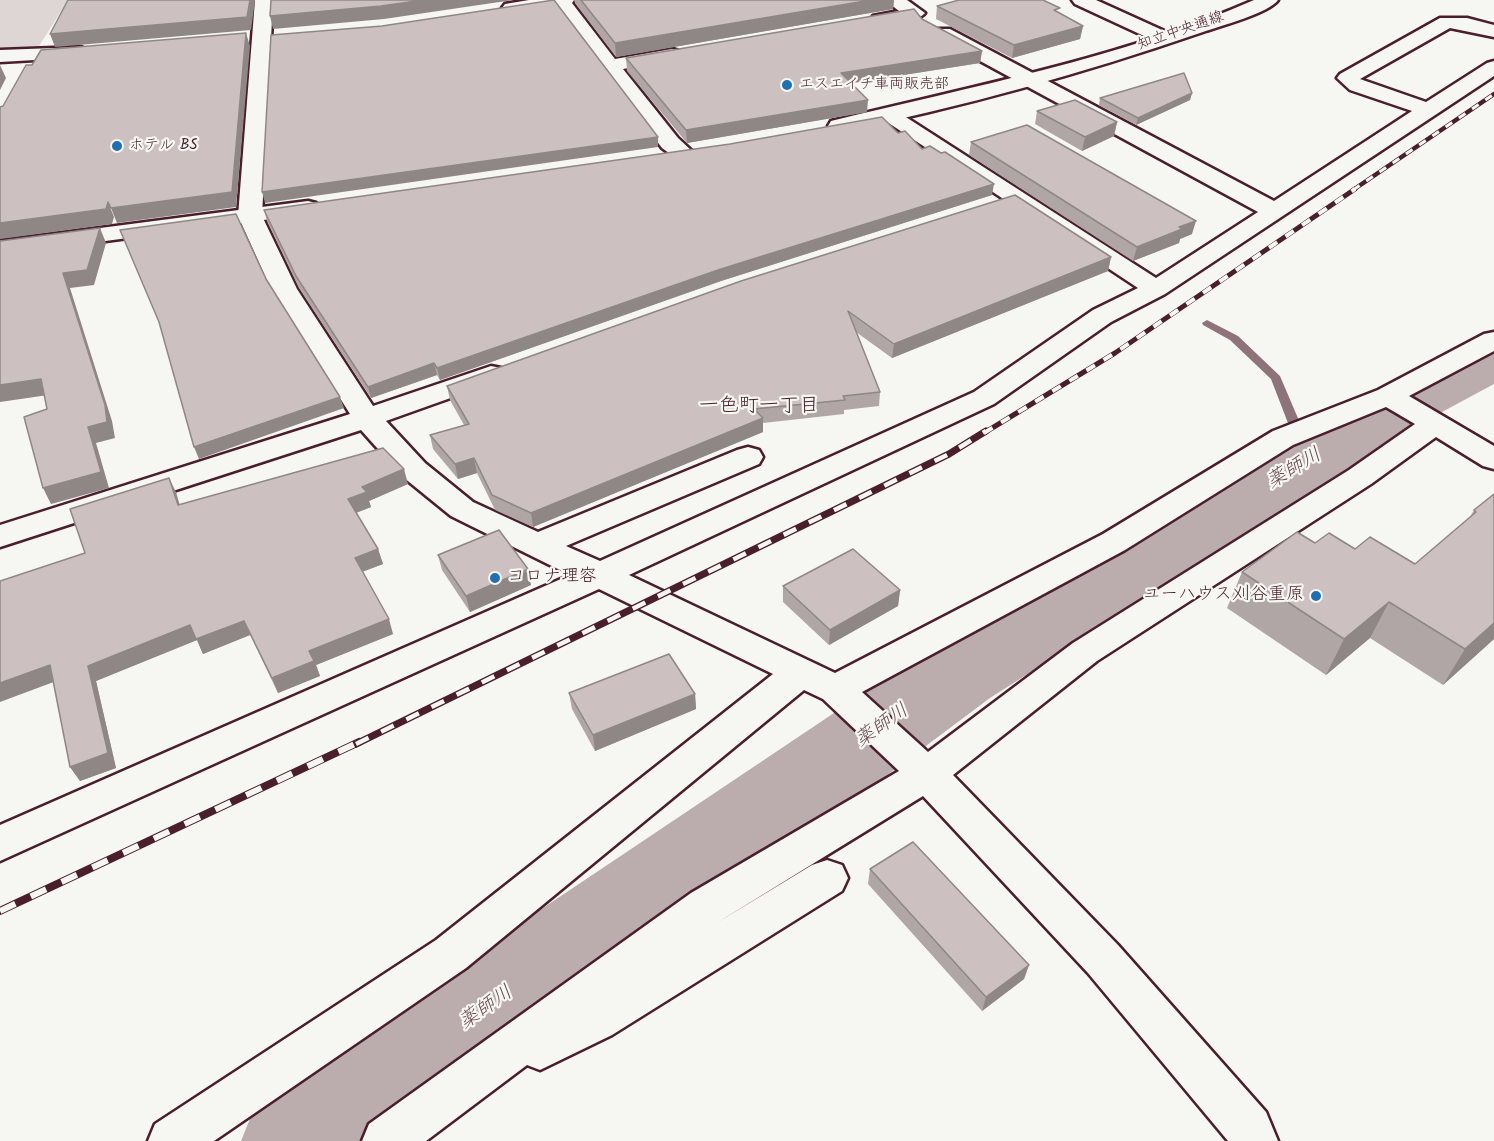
<!DOCTYPE html>
<html>
<head>
<meta charset="utf-8">
<style>
  body { margin:0 }
  canvas { display:block; background:#f6f6f2 }
</style>
</head>
<body>
<canvas width="1494" height="1141"></canvas>
<script>
const g = document.querySelector('canvas').getContext('2d');
g.lineJoin = 'round';
function fillPath(path, color) { g.fillStyle = color; g.fill(path, 'evenodd'); }
function stroke(path, color, width, dash) { g.strokeStyle = color; g.lineWidth = width; g.lineCap = dash ? 'butt' : 'round'; g.setLineDash(dash || []); g.stroke(path); }
function label(font, color, halo, rows, align = 'center') {
  g.font = font + ' Kalam,"Klee One",sans-serif'; g.lineWidth = 4.5; g.setLineDash([]); g.textBaseline = 'middle'; g.strokeStyle = halo; g.fillStyle = color; for (const [text, x, y, turn = 0] of rows) {
    g.save(); g.translate(x, y); g.rotate((+turn || 0) * Math.PI / 180); g.textAlign = isNaN(turn) ? turn : align; if (halo) g.strokeText(text, 0, 0); g.fillText(text, 0, 0); g.restore();
  }
}
const green = new Path2D(`
  M0 0H68L36 51 0 50Z`);
const stream = new Path2D(`
  M1207 320 1238 336 1280 376 1300 423 1298 426H1290L1288 423 1271 379 1230 340 1203 325 1202 323Z
  M1305 442 1325 453 1327 456 1325 459C1316 461 1305 453 1299 446Z`);
const river = new Path2D(`
  M1494 337V384L1416 426 990 698 398 1141H241L258 1099 928 650 1366 396 1470 343Z`);
const street = new Path2D(`
  M255 0H273L262 216 297 289 373 406 491 366 501 368 505 374 501 380 386 421 425 463 473 502 538 532 737 450 748 447 759 450 763 457 759 464 566 546 600 561 974 392 1093 310 1138 288 884 120 881 116 884 112H898L1156 278 1258 212 936 37 934 33 936 29H950L1274 201 1412 111 1350 90 1337 78 1340 74 1440 18H1467L1494 25V37L1450 28 1360 79 1426 102 1487 63 1494 61V76L1165 294 1111 322 994 404 629 575 835 673 1103 534 1273 431 1378 390 1484 334 1494 332V351L1409 396 1494 446V469L1483 466 1436 437 1371 484 1097 661 953 775 1118 945 1266 1112 1278 1141H1228L1088 973 923 796 715 924 812 865 827 860 842 865 848 878 842 891 612 1035 540 1070 527 1065 426 1141H362L369 1124 691 893 899 771 823 699 804 690 466 968 214 1141H148L155 1124 436 940 773 674 599 589 0 861V825L570 575 451 516 403 477 361 430 0 547V525L350 414 271 289 238 216ZM1386 407 1415 424 1349 470 1073 643 928 752 862 692 1125 550 1293 445Z
  M529 0H574L572 3 615 59 672 49 679 51 682 55 679 59 623 69 678 138 692 151 689 156H673L662 148 556 7 511 13 502 8 505 4Z
  M885 0H907L925 13C918 22 885 27 873 24L871 20 873 16 899 11Z
  M1072 0H1096L1171 34 1173 38 1171 42H1157L1075 4Z
  M81 47 91 53 88 57 0 62V50Z`);
const secondary = new Path2D(`
  M1254 0H1278C1269 13 1220 26 1203 32 1084 73 963 107 839 132L831 131 828 126 831 121C973 86 1119 59 1254 0Z
  M308 201 316 203 320 208 316 213 0 255V241Z`);
const railFar3 = new Path2D(`
  M1353 190 1494 94`);
const railFar2 = new Path2D(`
  M984 433 1115 353 1355 189`);
const railFar1 = new Path2D(`
  M356 744 949 454 986 431`);
const rail = new Path2D(`
  M0 911 359 742`);
const wall = new Path2D(`
  M574 0H894L893 9 616 57 575 3Z
  M937 6 1059 13 1083 26 1080 39 1012 58 936 19Z
  M922 19 982 51 980 63 851 83 867 112 687 143 627 71 626 58Z
  M1192 93 1190 100 1136 125 1099 105 1100 98Z
  M1037 111 1117 122 1114 136 1082 151 1035 124Z
  M898 133 992 195 721 281 440 380 437 375 371 398 299 288 267 221 264 210Z
  M971 142 1192 234 1180 239 1179 243 1133 261 969 155Z
  M1111 257 1108 271 892 358 856 332 880 392 879 406 844 410V414L763 423V432L533 527 495 510 477 473 458 479 433 449 430 435 464 425 450 400 447 386Z
  M169 478 179 505 408 484 369 501 371 507 356 513 378 549 383 564 362 572 393 634 316 665 320 676 278 693 250 635 203 654 197 640 96 681 116 768 80 781 70 767 53 682 85 553Z
  M1494 494V639L1443 685 1370 638 1326 675 1227 608 1242 572 1315 543 1355 549 1415 564 1470 517 1474 510Z
  M438 555 531 585 470 612 442 570Z
  M783 586 900 590 898 606 829 645 783 602Z
  M569 693 695 694 696 709 595 751 572 709Z
  M870 869 1029 965 1024 979 982 1011 868 884Z`);
const shadedWall = new Path2D(`
  M250 0H255L251 30 55 47 50 34Z
  M424 0H513L384 19 273 29 270 16Z
  M871 0H894L893 9 616 57 615 43Z
  M1083 26 1080 39 1012 58 1014 45Z
  M246 33 250 46 236 207 117 223 111 208Z
  M982 51 980 63 840 85 841 73Z
  M0 65 6 78 0 90Z
  M1192 93 1190 100 1136 125 1138 118Z
  M868 100 867 112 687 143 686 130Z
  M1117 122 1114 136 1082 151 1085 137Z
  M658 137V147L265 203 262 192Z
  M994 184 992 195 721 281 440 380 437 368 721 269Z
  M108 202 114 217 112 224 0 239V223Z
  M1196 221 1192 234 1180 239 1179 243 1133 261 1137 247 1179 227Z
  M100 228 106 243 94 285 70 288 112 421 115 438 96 443 109 488 51 504 43 488 88 427 63 273Z
  M1111 257 1108 271 892 358 894 344Z
  M434 363 437 375 371 398 368 387Z
  M41 379 48 395 0 402V385Z
  M340 397 344 408 199 459 194 447Z
  M763 418V432L533 527 531 513Z
  M474 458 477 473 458 479 455 464Z
  M404 469 408 484 369 501 371 507 353 514 348 499 362 487Z
  M169 478 176 492 184 520 178 505Z
  M378 549 383 564 359 573 355 558Z
  M528 569 531 585 470 612 466 596Z
  M900 590 898 606 829 645 830 630Z
  M1389 602 1370 638 1326 675 1344 639Z
  M389 619 393 634 316 665 320 676 278 693 272 678 309 651Z
  M244 621 250 635 203 654 197 640 96 681 116 768 80 781 70 767 88 666 190 625Z
  M1494 623V639L1443 685 1465 649Z
  M50 665 59 680 0 702V683Z
  M695 694 696 709 595 751 593 735Z
  M1029 965 1024 979 982 1011 986 997Z`);
const building = new Path2D(`
  M68 0H250L247 17 50 34Z
  M271 0H424L381 6 270 16Z
  M554 0 658 137 262 192 271 35 382 26Z
  M581 0H871L615 43Z
  M959 0H1043L1060 8 1054 10 1083 26 1014 45 937 6Z
  M914 9 922 19 982 51 841 73 868 100 686 130 626 58Z
  M246 33 232 192 111 208 108 202 106 209 0 223V107L3 106 26 65H32L41 50Z
  M1184 73 1192 93 1138 118 1100 98Z
  M1075 100 1117 122 1085 137 1037 111Z
  M882 117 898 133 905 131 922 149 930 146 941 153 945 152 994 184 721 269 437 368 434 363 368 387 296 276 264 210 730 144Z
  M1027 125 1196 221 1179 227 1182 229 1137 247 971 142Z
  M1015 195 1111 257 894 344 848 311 880 392 843 396 845 400 754 409 763 418 531 513 492 495 474 458 455 464 430 435 469 424 447 386 741 281Z
  M236 214 266 279 340 397 194 447 159 322 120 230Z
  M100 228 87 270 63 273 105 405 107 422 88 427 101 472 43 488 24 417 47 409 41 379 0 385V241Z
  M383 448 404 469 362 487 367 492 348 499 378 549 355 558 389 619 309 651 314 661 272 678 244 621 196 639 190 625 88 666 108 753 70 767 50 665 0 683V581L85 553 70 509 169 478 178 505Z
  M1494 494V623L1465 649 1389 602 1344 639 1242 572 1297 532 1315 543 1329 533 1355 549 1370 537 1415 564 1476 512 1474 510Z
  M499 530 528 569 466 596 438 555Z
  M853 549 900 590 830 630 783 586Z
  M669 654 695 694 593 735 569 693Z
  M913 842 1029 965 986 997 870 869Z`);
const markers = [
  [787,85,6,"#1f6fb2"],
  [117,146,6,"#1f6fb2"],
  [495,578,6,"#1f6fb2"],
  [1316,596,6,"#1f6fb2"]
];
const farStreetnames = [
  ["知立中央通線",1181,32,-19]
];
const farPoinames = [
  ["エスエイチ車両販売部",799,85],
  ["ホテル BS",129,146]
];
const poiNames = [
  ["コロナ理容",507,578],
  ["ユーハウス刈谷重原",1304,596,"right"]
];
const neighbourhoodNames = [
  ["一色町一丁目",759,408]
];
const waterNames = [
  ["薬師川",1295,470,-31],
  ["薬師川",883,727,-35],
  ["薬師川",487,1009,-35]
];
fillPath(green, '#ddd6d5');
fillPath(stream, '#8e747a');
fillPath(river, '#bbadae');
stroke(street, '#4a1f2b', 5);
stroke(secondary, '#4a1f2b', 5);
fillPath(street, '#f6f6f2');
fillPath(secondary, '#f6f6f2');
stroke(railFar3, '#4a1f2b', 4.5);
stroke(railFar2, '#4a1f2b', 5);
stroke(railFar1, '#4a1f2b', 7);
stroke(rail, '#4a1f2b', 8);
stroke(railFar3, '#f6f6f2', 3, [8]);
stroke(railFar2, '#f6f6f2', 4, [10]);
stroke(railFar1, '#f6f6f2', 4.5, [14]);
stroke(rail, '#f6f6f2', 6, [17]);
fillPath(wall, '#afa6a5');
fillPath(shadedWall, '#8f8786');
fillPath(building, '#ccc1c0');
stroke(building, '#8f8786', 1.5);
for (const [x, y, r, color] of markers) { const dot = new Path2D(); dot.arc(x, y, r, 0, 2 * Math.PI); g.fillStyle = color; g.fill(dot); stroke(dot, '#f6f6f2', 2); }
label('15px', '#4a1f2b', '#f6f6f2', farStreetnames);
label('15px', '#4a1f2b', '#f6f6f2', farPoinames, 'left');
label('18px', '#4a1f2b', '#f6f6f2', poiNames, 'left');
label('20px', '#4a1f2b', '#f6f6f2', neighbourhoodNames);
label('italic 20px', '#6c4a52', '#f6f6f2', waterNames);
</script>
</body>
</html>
